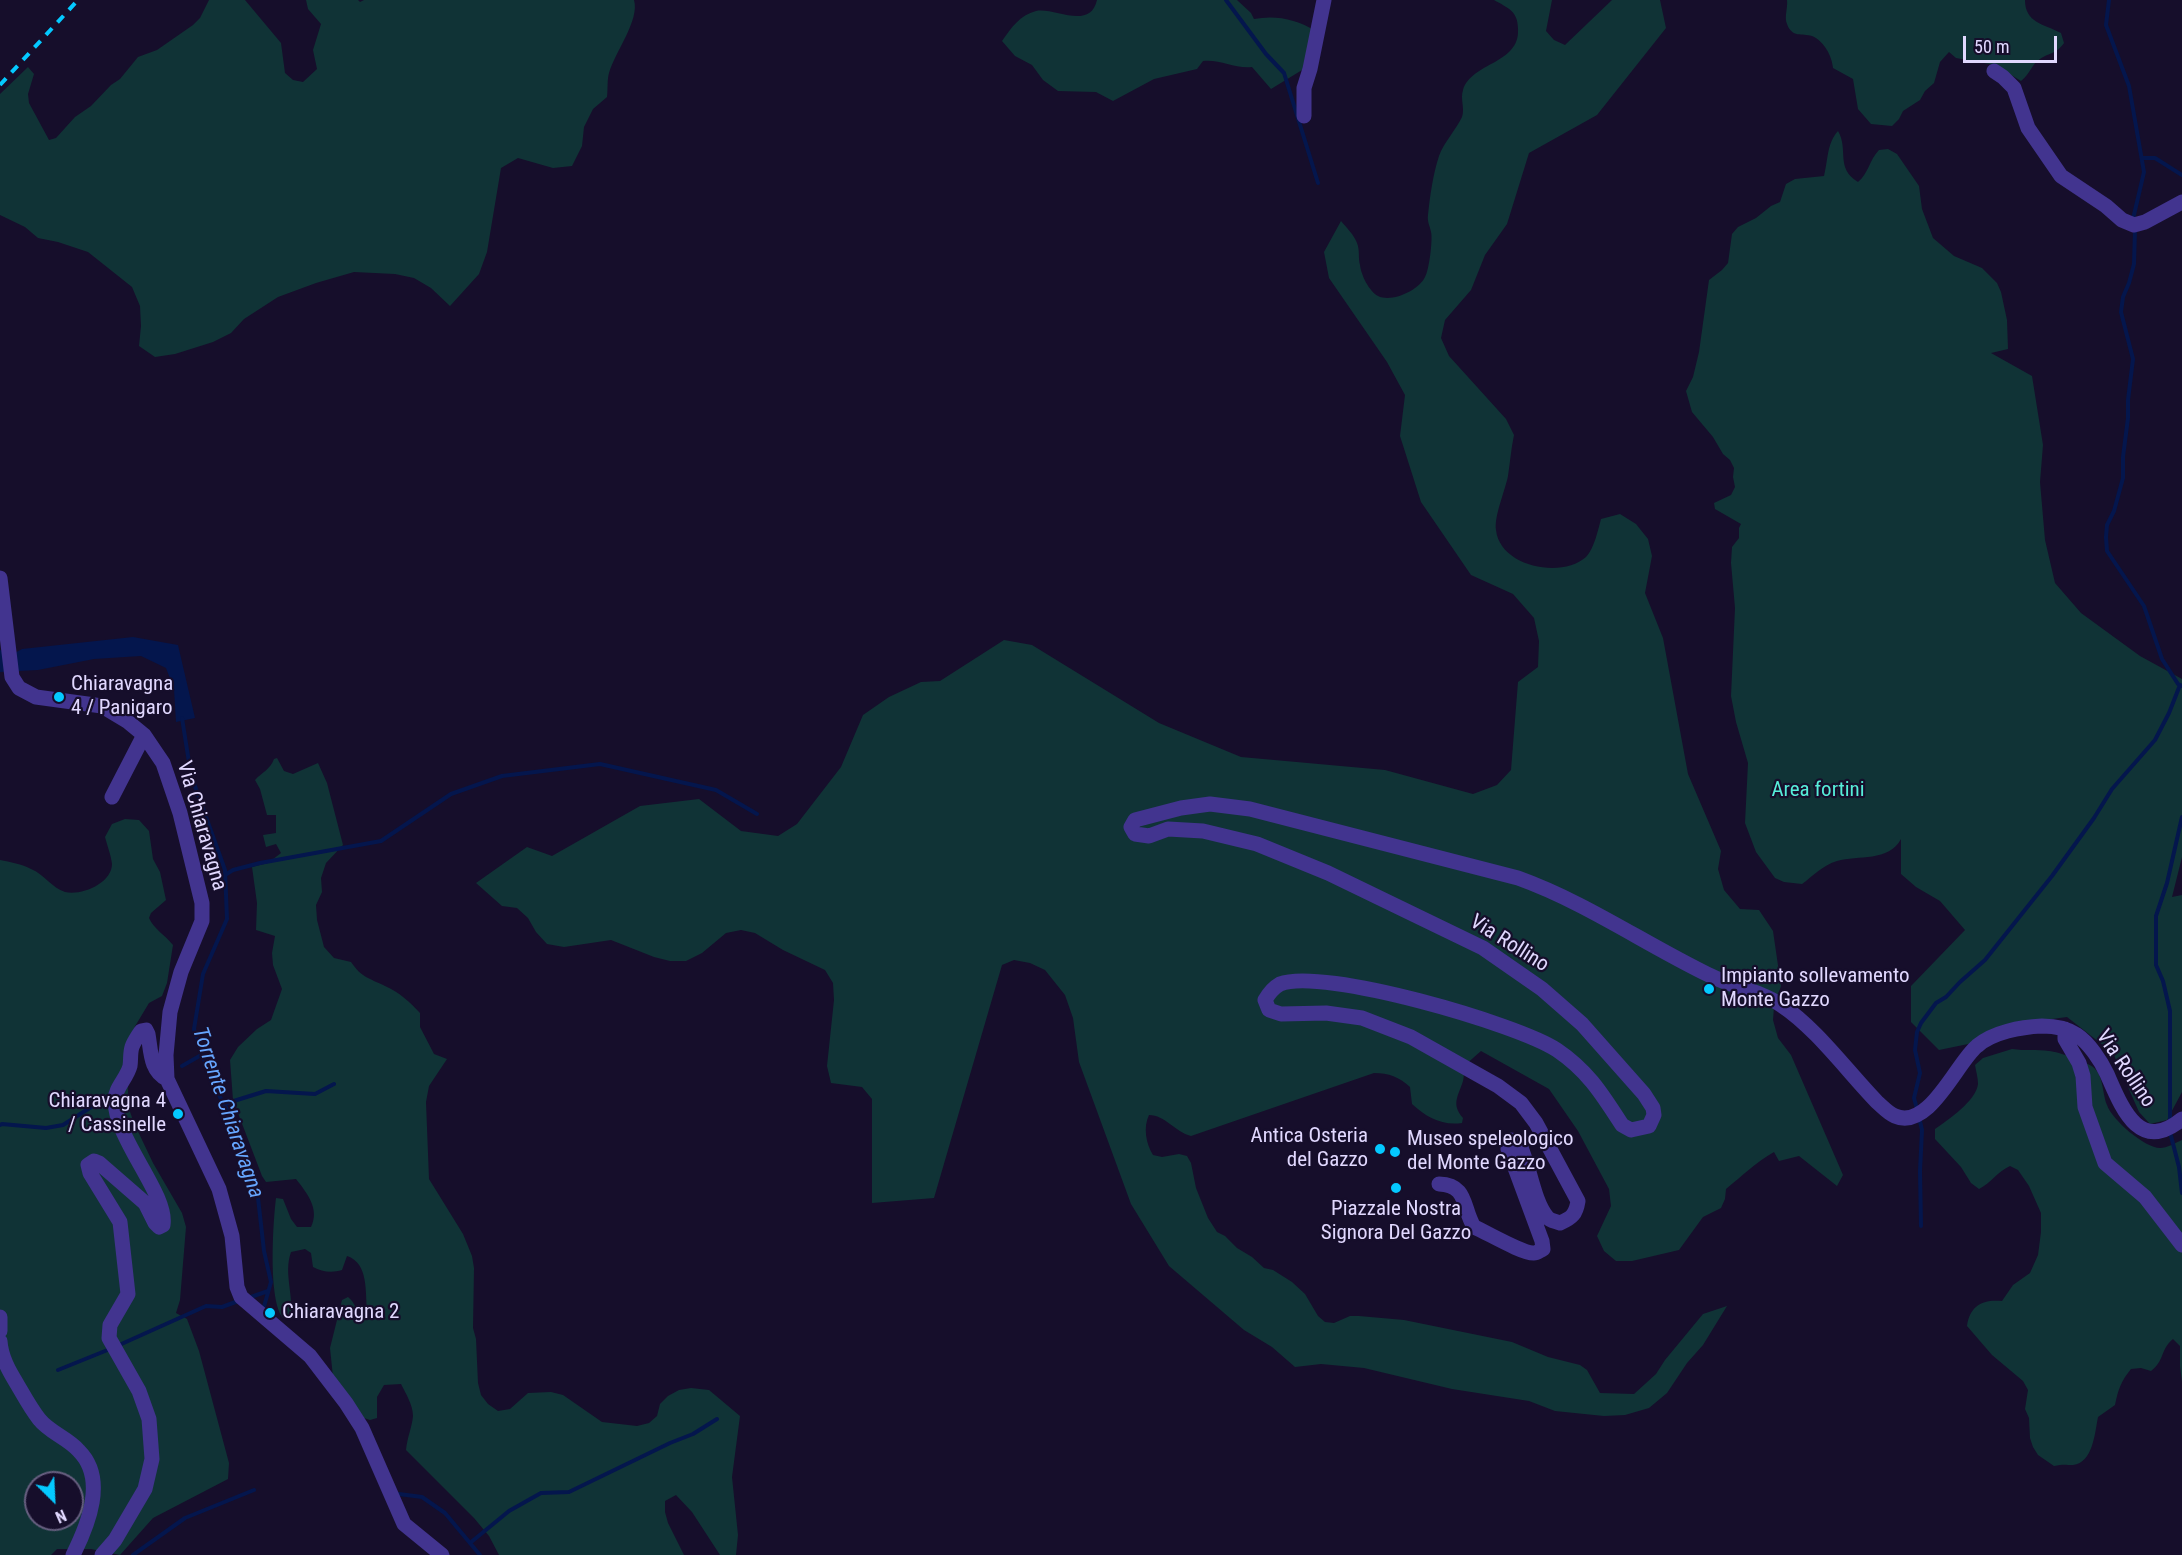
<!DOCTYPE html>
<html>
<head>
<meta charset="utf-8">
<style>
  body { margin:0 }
  #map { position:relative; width:2182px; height:1555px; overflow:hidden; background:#160e2b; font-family:"Roboto Condensed",sans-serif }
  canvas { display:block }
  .north { position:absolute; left:24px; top:1471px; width:60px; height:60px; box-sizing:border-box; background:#160e2b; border:2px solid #675f80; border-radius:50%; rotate:156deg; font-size:16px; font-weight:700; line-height:24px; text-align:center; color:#e1d8ff }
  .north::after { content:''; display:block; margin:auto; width:21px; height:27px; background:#04c9ff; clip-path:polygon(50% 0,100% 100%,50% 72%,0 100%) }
  .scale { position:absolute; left:1963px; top:36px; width:94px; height:27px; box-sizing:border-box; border:3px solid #e1d8ff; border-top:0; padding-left:8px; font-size:18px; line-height:21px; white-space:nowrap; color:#e1d8ff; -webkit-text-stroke:4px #160e2b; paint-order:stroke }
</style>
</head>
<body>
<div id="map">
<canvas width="2182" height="1555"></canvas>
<div class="north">N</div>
<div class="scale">50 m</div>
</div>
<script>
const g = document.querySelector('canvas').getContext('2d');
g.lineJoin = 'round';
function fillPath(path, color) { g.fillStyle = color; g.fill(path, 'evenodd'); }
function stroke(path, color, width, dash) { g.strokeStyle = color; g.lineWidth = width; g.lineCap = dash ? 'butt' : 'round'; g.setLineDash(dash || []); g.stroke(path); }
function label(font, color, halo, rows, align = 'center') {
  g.font = font + ' "Roboto Condensed",sans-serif'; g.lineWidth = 4.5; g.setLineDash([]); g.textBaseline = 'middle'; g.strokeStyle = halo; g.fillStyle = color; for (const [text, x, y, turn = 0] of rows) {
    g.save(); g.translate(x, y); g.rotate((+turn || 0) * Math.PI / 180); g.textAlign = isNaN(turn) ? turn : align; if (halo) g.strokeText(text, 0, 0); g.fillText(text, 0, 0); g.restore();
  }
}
const green = new Path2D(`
  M209 0H245L281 43 285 73 293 80 303 82 317 69 313 50 321 24 308 9 306 0H358L360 2 364 0H634C640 20 615 52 609 73 607 80 608 89 607 97L593 109 584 127 582 146 572 166 553 168 518 158 501 168 487 252 479 274 450 306 431 288 414 278 395 274 354 272 316 283 278 297 244 319 231 333 213 342 175 354 155 357 139 346 141 326 140 306 132 287 88 252 58 242 38 238 25 227 0 215V94L28 67 34 74 28 94 29 103 49 140 56 138 75 117 91 106 111 85 120 79 138 57 157 50 193 25 200 18Z
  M1097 0H1237L1251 13 1254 19C1275 15 1297 19 1315 31L1307 67 1271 89 1252 67C1235 69 1220 59 1203 61L1197 69 1154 79 1113 101 1096 92 1058 91 1043 80 1032 65 1015 56 1002 41C1011 28 1020 15 1036 11 1054 7 1090 31 1097 0Z
  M1494 0H1552L1546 31 1554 40 1565 45 1612 0H1660L1666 28 1597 115 1529 153 1507 224 1485 255 1471 290 1445 320 1441 338 1449 356 1506 419 1514 435C1511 449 1510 463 1508 476 1505 491 1494 516 1496 530 1500 567 1562 579 1586 557 1594 549 1598 530 1601 519L1620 514 1636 524 1648 539 1652 556 1645 593 1663 638 1688 774 1721 851 1718 869 1724 890 1740 909 1759 910 1773 931 1781 986 1774 1007 1773 1020 1778 1038 1791 1055 1843 1175 1837 1186 1799 1156 1779 1161 1774 1152C1756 1162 1742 1176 1726 1189L1725 1199 1721 1208 1703 1217 1679 1250 1632 1261H1616L1604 1251 1597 1236 1611 1206 1609 1189 1578 1131 1549 1089 1481 1051 1464 1066C1464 1071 1464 1077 1463 1081 1458 1097 1451 1104 1463 1118L1462 1123C1442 1126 1426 1117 1412 1104L1410 1087C1399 1077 1389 1073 1374 1073L1191 1136C1175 1132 1165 1115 1149 1115 1143 1127 1146 1144 1153 1155L1162 1157 1179 1154 1187 1156 1191 1163 1196 1188 1208 1218 1217 1232 1225 1236 1237 1248 1252 1257 1264 1268 1273 1270 1292 1282 1305 1294 1318 1316 1325 1322 1334 1323 1350 1316H1359L1404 1320 1512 1342 1548 1357 1580 1365 1587 1370 1600 1393 1634 1394 1656 1374 1665 1360 1703 1314 1727 1306 1703 1345 1687 1363 1667 1393 1649 1408 1625 1415 1604 1416 1555 1411 1529 1401 1452 1389 1364 1368 1321 1364 1295 1367 1272 1347 1244 1330 1169 1266 1131 1204 1079 1062 1073 1018 1065 995 1045 970 1030 963 1014 960 1002 965 934 1198 872 1203V1099L862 1087 831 1083 827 1066 834 1000 833 983 825 970 783 950 755 933 741 930 726 933 702 953 686 961H670L654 957 611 940 564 947 547 944 536 932 528 918 517 908 502 906 476 883 527 847 552 856 640 806 699 799 741 831 778 836 797 824 841 767 863 715 889 697 921 682 940 681 1004 640 1032 645 1159 723 1241 757 1385 770 1473 794 1497 785 1511 770 1518 682 1538 667 1539 641 1534 618 1513 594 1471 575 1421 502 1400 436 1405 395 1387 362 1329 278 1324 252 1341 221C1347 228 1354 235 1357 243 1360 250 1358 258 1360 265 1361 275 1369 291 1378 296 1392 303 1419 290 1425 277 1429 271 1433 239 1431 232 1430 226 1427 222 1428 215 1430 196 1433 174 1439 156 1444 142 1456 130 1462 117 1465 108 1460 99 1463 90 1472 62 1520 64 1518 29 1518 11 1508 8 1494 0Z
  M1787 0H2025C2025 23 2044 24 2061 33L2064 43C2056 54 2051 52 2040 59 2031 65 2031 73 2021 81L1995 65 1956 58 1949 52 1940 62 1934 83 1925 91 1920 100 1903 111 1899 119 1892 126 1871 124 1858 109 1853 79 1833 68C1832 56 1824 41 1812 36 1802 33 1792 38 1787 24 1784 17 1788 8 1787 0Z
  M1838 131C1849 150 1835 168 1858 182 1869 173 1869 160 1879 150L1888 149 1897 154 1919 186 1922 209 1933 238 1954 256 1982 268 1997 283 2001 292 2007 320 2008 349 1991 353 2032 376 2043 445 2040 482 2045 540 2055 583 2081 613 2140 656 2182 679V857L2172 897 2182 895V1092L2167 1120 2150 1124 2139 1112 2113 1053 2067 1017 2015 1024 1973 1043 1939 1050 1911 1022V986L1965 930 1940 901 1916 887 1901 874V839C1889 862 1858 855 1837 861 1823 865 1813 876 1802 884L1784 882 1775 878 1756 852 1745 823 1748 763 1736 722 1731 696 1735 608 1731 563 1732 547 1739 538V528L1741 524 1715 509 1714 503 1731 495 1735 487 1733 477 1734 468 1730 460 1723 454 1713 437 1692 412 1686 391 1693 377 1699 352 1709 280 1722 270 1728 263 1732 234 1738 227 1756 218 1771 206 1780 202 1786 184 1795 179 1824 176C1828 160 1827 143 1838 131Z
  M277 758 284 771 293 774 318 763 327 783 343 845 326 863 321 878 322 892 316 905 317 920 324 947 334 958 351 962C362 978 369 978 385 986 399 992 410 1002 420 1013V1027L434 1054 447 1059 429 1086 426 1102 429 1179 463 1234 472 1256 474 1268 473 1328 476 1339 478 1383 481 1395 488 1404 498 1411 510 1409 528 1393 551 1392 563 1395 602 1422 637 1426 649 1423 657 1416 660 1404 668 1396 679 1390 691 1388 709 1390 740 1416 732 1477 738 1535 736 1555H720L692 1512 676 1495 665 1501V1512L668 1523 684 1555H499L489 1536 474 1518 406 1450C407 1438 412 1427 413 1416 413 1405 406 1394 401 1384L384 1385 377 1397V1418L370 1420 364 1418 333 1377 330 1348 342 1300 348 1297C356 1303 356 1313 364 1318L367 1312C365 1293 369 1263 347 1256L342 1270C332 1273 322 1272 313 1267L311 1253 305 1249 291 1252C283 1274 295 1297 290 1319L283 1318C268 1300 273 1223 276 1198L283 1199 291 1219 297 1227H311C320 1209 307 1193 296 1179L266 1182 262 1176 233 1100 230 1060 238 1047 257 1029 271 1020 282 989 273 965 272 953 275 936 256 930 257 903 252 867 268 863 281 853 276 844 266 847 263 835 276 833V815H267L260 789 255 780C262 772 270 770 274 759Z
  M125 819 139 820 149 831 153 859 160 872 166 900 151 913 149 918C154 929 165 935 173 945L167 983 162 996 149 1003 134 1028 127 1073 129 1109 134 1123 153 1163 182 1213 186 1227 180 1300 176 1313 187 1319 199 1351 229 1463 228 1479 153 1518 120 1555 91 1549H57L51 1555H0V860C10 862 22 864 31 869 44 874 52 888 65 892 82 896 112 883 112 864 111 855 107 845 105 837L112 824ZM36 1483H72V1519H36Z
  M2012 1049C2025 1051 2037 1049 2049 1051 2059 1052 2085 1061 2093 1067 2104 1076 2102 1093 2107 1105 2112 1120 2145 1148 2160 1148 2167 1148 2175 1143 2182 1140V1382L2180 1366V1346L2173 1339C2160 1350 2165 1360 2151 1371L2141 1368 2131 1369C2121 1381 2118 1390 2115 1405L2098 1417C2095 1432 2093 1463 2073 1465 2066 1465 2063 1464 2054 1466L2038 1455 2033 1447 2030 1438 2029 1418 2025 1409 2028 1390 2023 1381 1992 1355 1967 1326C1970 1306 1982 1299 2002 1301L2013 1285 2030 1273 2038 1255 2041 1232V1213L2029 1186 2018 1170 2010 1166C1997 1172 1991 1183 1979 1189L1971 1183 1961 1167 1935 1139V1129C1948 1120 1976 1101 1978 1084 1978 1078 1976 1071 1975 1065L1983 1058Z`);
const water = new Path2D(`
  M133 637 178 645 195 718 176 722 174 689 166 668 141 656 94 659 38 670 0 672V650L13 654 22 649Z`);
const stream = new Path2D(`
  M1226 0 1266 54 1284 73 1318 183
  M2109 0 2106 25 2129 86 2144 172 2133 219
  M2142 158H2155L2182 175
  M2135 230 2134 264 2129 283 2123 297 2121 312 2133 359 2128 400V418L2123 457V478L2114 511 2107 525 2106 537 2107 551 2144 606 2162 659 2178 684 2182 686
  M182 718 191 775 225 870 227 919 203 974 194 1029 212 1083 231 1116 257 1189 264 1251 271 1282 263 1310
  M225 875 233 870 260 863 381 841 451 794 502 776 600 764 716 790 757 814
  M182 1066 203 1054
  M224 1104 266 1091 315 1094 334 1084
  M1917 1109 1914 1098 1920 1073 1915 1050 1917 1032 1921 1023 1936 1003 1946 997 1960 982 1985 960 2052 876 2094 818 2112 789 2155 740 2169 713 2180 685
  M1919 1117 1922 1130 1920 1171 1921 1226
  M2170 1121V1011L2163 981 2156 965V916L2167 883 2182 817
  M0 1125 2 1124 46 1128 63 1125 110 1095
  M2170 1132 2179 1167 2182 1193
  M248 1298 268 1291
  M117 1346 206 1306 222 1307 241 1300
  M58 1370 110 1349
  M399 1494 422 1497 445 1513 480 1555
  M470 1543 509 1511 541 1493 569 1492 670 1443 693 1434 717 1419
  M133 1555 185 1518 254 1490`);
const minor = new Path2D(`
  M1994 71 2003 77 2014 88 2028 128 2061 176 2106 206 2122 220 2134 225 2145 222 2182 202
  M1304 116V88L1310 69 1324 0
  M0 578 12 677 19 688 36 697 102 706 127 721 144 735 163 763 180 813 202 903V921L181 972 170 1012 166 1055 167 1079 219 1189 232 1236 237 1287 241 1297 310 1356 346 1403 362 1428 404 1524 442 1555
  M112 797 144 735
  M2065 1029V1039L2079 1063 2083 1076 2085 1107 2105 1163 2145 1197 2182 1245
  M1439 1184C1468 1185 1462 1207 1474 1227 1486 1232 1523 1254 1534 1253 1537 1253 1539 1251 1543 1249L1542 1241 1508 1149 1510 1140 1518 1141C1529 1161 1533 1201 1547 1217 1550 1221 1555 1221 1560 1223 1572 1218 1576 1214 1578 1201L1536 1123 1521 1103 1498 1086 1411 1037 1362 1018 1326 1013 1281 1014 1269 1010 1265 1000C1269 993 1273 988 1280 984 1322 967 1518 1024 1557 1050 1588 1071 1602 1094 1622 1125L1631 1130 1649 1126 1654 1115 1653 1108 1644 1094 1582 1024 1542 989 1483 948 1328 873 1257 844 1203 831 1168 829 1149 836 1135 834 1131 827 1135 820 1181 808 1210 804 1250 809 1518 878C1585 902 1645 944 1709 975 1732 987 1759 990 1781 1005 1816 1028 1847 1071 1877 1102 1883 1107 1888 1113 1895 1116 1929 1131 1957 1062 1977 1046 1993 1032 2021 1027 2042 1026 2053 1026 2067 1028 2077 1035 2089 1043 2101 1061 2107 1074 2122 1108 2139 1154 2182 1119
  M0 1317V1331
  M0 1341C1 1357 9 1371 17 1384 24 1396 31 1409 39 1419 50 1433 68 1438 79 1451 107 1479 88 1525 73 1555
  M102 1555 115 1540 145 1489 152 1459 149 1419 139 1391 109 1338 110 1325 128 1294 120 1222 90 1173 88 1165 94 1161 99 1163 145 1203 155 1223 159 1227 163 1225C168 1194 115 1140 115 1100 115 1088 127 1078 130 1066 131 1060 130 1053 132 1047 134 1041 138 1036 141 1031L146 1030 148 1034C151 1051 150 1071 167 1079`);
const rail = new Path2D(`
  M0 85 78 0`);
const markers = [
  [59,697,6,"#04c9ff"],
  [1709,989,6,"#04c9ff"],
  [178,1114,6,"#04c9ff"],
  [1380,1149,6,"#04c9ff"],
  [1395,1152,6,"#04c9ff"],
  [1396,1188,6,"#04c9ff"],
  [270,1313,6,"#04c9ff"]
];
const poiNames = [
  ["Chiaravagna",71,685],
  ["4 / Panigaro",71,709],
  ["Impianto sollevamento",1721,977],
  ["Monte Gazzo",1721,1001],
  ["Chiaravagna 4",166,1102,"right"],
  ["/ Cassinelle",166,1126,"right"],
  ["Antica Osteria",1368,1137,"right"],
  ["del Gazzo",1368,1161,"right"],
  ["Museo speleologico",1407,1140],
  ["del Monte Gazzo",1407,1164],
  ["Piazzale Nostra",1396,1210,"center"],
  ["Signora Del Gazzo",1396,1234,"center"],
  ["Chiaravagna 2",282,1313]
];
const parkNames = [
  ["Area fortini",1818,791]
];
const streetNames = [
  ["Via Chiaravagna",201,826,74],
  ["Via Rollino",1509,944,32],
  ["Via Rollino",2125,1069,56]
];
const waterNames = [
  ["Torrente Chiaravagna",227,1113,71]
];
fillPath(green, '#103336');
fillPath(water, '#04164d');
stroke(stream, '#04164d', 4);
stroke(minor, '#42348f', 15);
stroke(rail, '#04c9ff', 4, [9, 8]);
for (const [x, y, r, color] of markers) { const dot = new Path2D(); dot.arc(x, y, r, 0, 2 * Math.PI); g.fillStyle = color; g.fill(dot); stroke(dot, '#160e2b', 2); }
label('21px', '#e1d8ff', '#160e2b', poiNames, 'left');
label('21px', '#56edd9', '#160e2b', parkNames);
label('21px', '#e1d8ff', '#160e2b', streetNames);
label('italic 22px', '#66a6ff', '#160e2b', waterNames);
</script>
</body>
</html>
